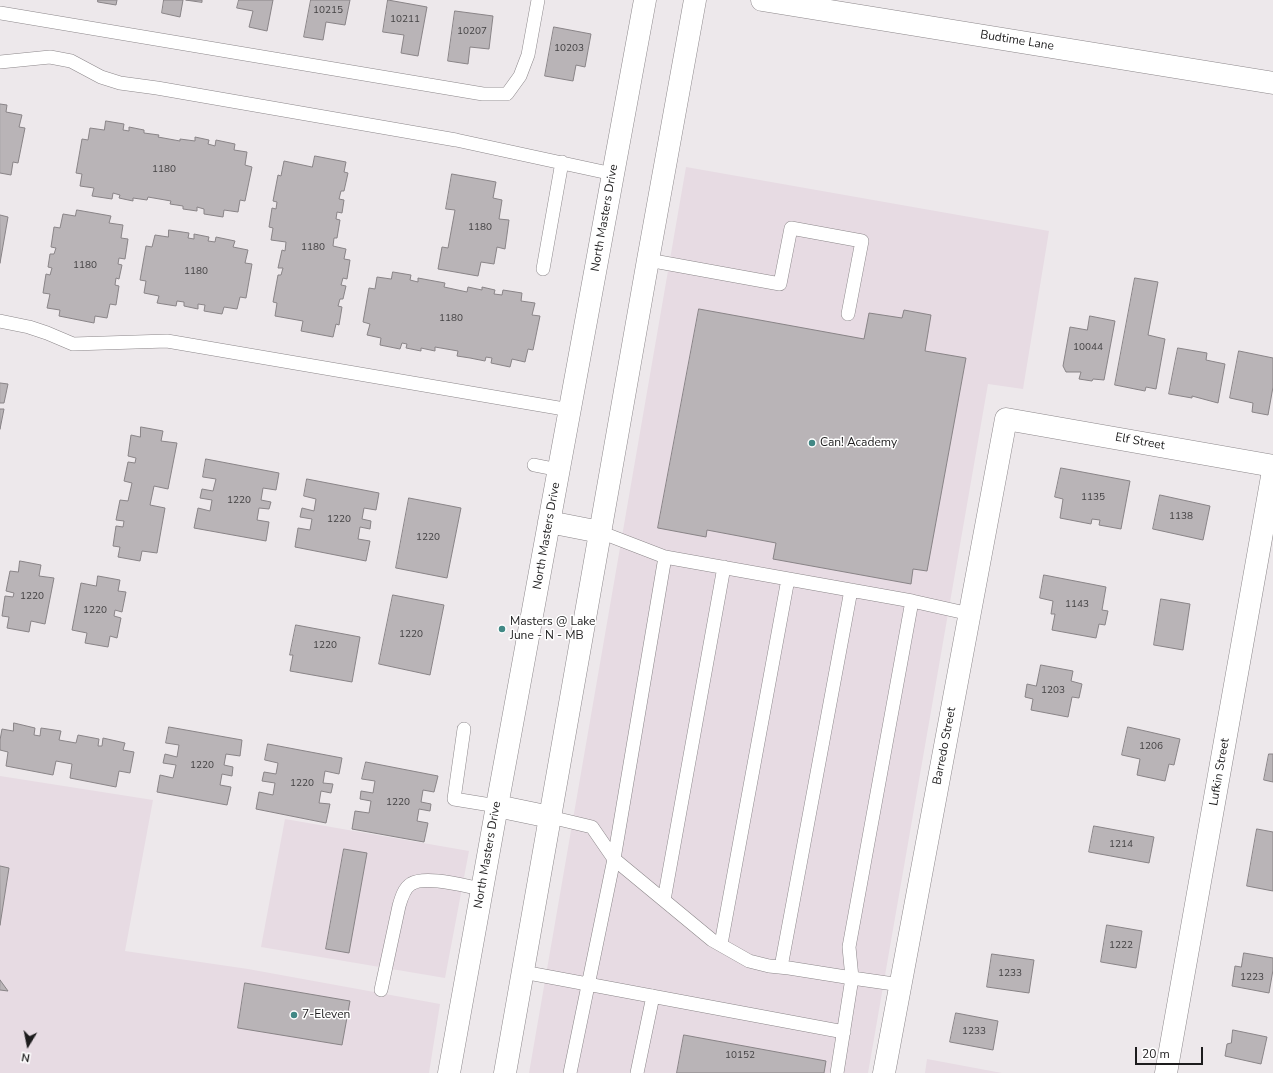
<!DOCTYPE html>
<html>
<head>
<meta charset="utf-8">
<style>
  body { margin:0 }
  #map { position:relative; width:1273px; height:1073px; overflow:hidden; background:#ede8eb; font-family:"Nunito Sans",sans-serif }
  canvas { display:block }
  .north { position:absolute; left:8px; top:1025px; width:40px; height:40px; -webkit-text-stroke:3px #fff; paint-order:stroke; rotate:190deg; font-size:11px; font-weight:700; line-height:16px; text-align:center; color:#1d1c1d }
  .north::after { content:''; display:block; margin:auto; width:14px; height:18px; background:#1d1c1d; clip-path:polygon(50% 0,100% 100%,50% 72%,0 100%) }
  .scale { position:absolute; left:1135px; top:1047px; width:68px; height:18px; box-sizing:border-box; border:2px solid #1d1c1d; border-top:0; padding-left:5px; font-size:12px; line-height:14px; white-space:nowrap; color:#1d1c1d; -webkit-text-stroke:3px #fff; paint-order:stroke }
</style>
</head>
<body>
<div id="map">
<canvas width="1273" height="1073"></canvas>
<div class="north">N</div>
<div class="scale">20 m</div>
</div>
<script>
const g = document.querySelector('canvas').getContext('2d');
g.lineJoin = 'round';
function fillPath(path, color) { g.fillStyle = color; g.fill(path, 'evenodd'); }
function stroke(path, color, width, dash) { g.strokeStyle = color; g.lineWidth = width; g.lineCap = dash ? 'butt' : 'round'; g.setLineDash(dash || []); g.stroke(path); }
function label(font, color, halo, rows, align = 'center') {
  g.font = font + ' "Nunito Sans",sans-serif'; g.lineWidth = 3; g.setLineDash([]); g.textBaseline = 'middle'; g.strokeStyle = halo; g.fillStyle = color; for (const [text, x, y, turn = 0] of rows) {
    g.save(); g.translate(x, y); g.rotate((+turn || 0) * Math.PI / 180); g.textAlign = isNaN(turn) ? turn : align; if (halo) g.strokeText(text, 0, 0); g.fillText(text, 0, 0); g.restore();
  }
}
const built = new Path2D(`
  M686 167 1049 231 1023 389 988 384 868 1073H529Z
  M0 776 153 800 125 951 248 969 440 1004 429 1073H0Z
  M285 819 469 851 445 978 261 947Z
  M927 1059 1002 1073H925Z`);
const building = new Path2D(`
  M98 0H117L116 5 98 2Z
  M164 0H183L180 17 162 13Z
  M186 0H202V2Z
  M239 0H273L267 31 249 27 253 11 237 8Z
  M311 0H350L345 25 326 22 323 40 304 37Z
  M388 0 427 7 418 56 401 53 404 35 383 32Z
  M455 11 493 16 489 49 470 47 468 64 448 61Z
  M554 27 591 34 585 67 576 65 573 81 545 76Z
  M0 104 7 105 6 112 22 115 19 127 25 128 18 163 13 162 11 175 0 173Z
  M106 121 124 124 123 130 129 131V127L144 130V133L159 135 158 137 180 141V139L195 141V137L209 140 208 144 215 146 216 140 235 144 234 150 247 152 245 165 252 167 245 201 240 200 238 212 224 210 223 217 204 214V209L197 207V211L183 209V206L170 204 171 201 148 197 147 200 133 198V201L119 198 120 195 113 193 112 199 92 196 94 188 80 186 82 174 76 173 82 139 88 140 90 128 104 130Z
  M315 156 346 162 344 172 348 173 344 191H341L339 199 344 200 342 213 337 212 336 219 340 220 337 238H334L333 246 346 249 344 259 350 260 347 279 343 278 341 285 346 286 343 299H340L338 306 342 307 339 325 336 324 333 337 301 331 303 321 275 316 277 303 273 302 278 275H281L283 268H278L282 250 285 251 286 242 271 240 273 228 269 227 272 208 276 209 277 202 273 201 278 175 281 176 284 161 312 167Z
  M452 174 496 182 493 198 502 200 499 219 509 220 505 249 497 247 494 264 481 262 478 276 438 269 442 247 448 248 455 210 446 209Z
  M77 210 111 216 109 223 123 225 121 238 128 239 125 259 119 258 118 264 122 265 119 279 116 278 115 285 119 286 116 305 110 304 107 318 95 316 94 323 59 316 60 310 47 308 50 294 43 293 46 274 50 275 52 268 48 267 50 254H54L56 248 51 247 54 227 60 228 63 214 75 216Z
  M0 215 8 217 0 263Z
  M169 230 189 233 188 238 194 239V234L209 237 208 241 215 242 216 237 235 241 233 247 248 250 245 263 252 264 246 298 240 297 237 309 224 307 222 314 204 311 205 305 198 304V309L184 306V302L177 301 176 306 157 303 159 296 144 293 146 281 140 280 146 246 152 247 155 235 168 237Z
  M393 272 411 275 410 280 418 282V278L445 283 444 287 467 292 468 287 482 290V287L495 290 494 294 502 295 503 290 522 293 521 301 535 303 532 315 540 316 533 350 528 349 525 362 512 359 510 367 491 363 492 358 486 357 485 361 470 358 457 356 458 351 435 347V351L421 348V351L406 348 407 344 402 343 400 349 380 345 381 338 367 335 370 324 363 322 369 288 375 289 377 277 391 279Z
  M1135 278 1158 282 1148 335 1165 339 1156 389 1146 387 1145 391 1115 385Z
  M699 309 864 339 869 313 902 318 904 310 931 315 925 351 966 358 927 571 913 569 911 584 773 559 776 543 707 530 706 537 658 528Z
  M1090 316 1115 321 1104 380 1093 379 1092 381 1079 379 1081 372H1066L1063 366 1070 327 1087 330Z
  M1178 348 1207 353 1206 360 1225 364 1218 403 1192 396V398L1169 394Z
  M1239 351 1273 358V387L1268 415 1252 412 1253 403 1230 398Z
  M0 383 8 384 4 403H0Z
  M0 409H4L0 429Z
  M141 427 163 431 161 441 177 443 168 489 154 486 150 505 165 508 157 553 142 551 140 561 118 557 120 547 113 546 116 526 123 527 124 521 116 520 120 500 128 501 132 483 124 481 128 462 135 463 136 458 128 456 131 435 140 437Z
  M206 459 279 473 276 490 263 488 261 500 271 502 269 509 259 508 257 520 269 522 266 541 194 528 198 508 210 511 212 500 200 498 202 489 213 491 216 479 203 477Z
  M1061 468 1130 481 1121 529 1099 525 1100 520 1092 519 1091 524 1060 518 1063 499 1055 497Z
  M307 479 379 493 376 510 364 508 362 519 371 521 370 529 360 527 358 539 370 541 366 561 295 547 298 528 310 530 312 519 300 517 302 508 314 511 316 499 304 496Z
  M1160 495 1210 506 1203 540 1153 529Z
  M409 498 461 508 447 578 396 568Z
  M20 561 41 565 39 576 54 578 45 624 31 621 29 632 7 628 9 617 2 616 5 596 13 597 14 593 6 591 10 571 18 572Z
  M1044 575 1106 587 1102 610 1108 611 1105 625 1099 624 1096 638 1052 630 1055 614H1051L1053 601 1040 598Z
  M98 576 120 580 118 591 126 592 122 612 115 610 114 616 121 618 117 638 110 636 108 647 85 643 87 633 72 630 81 583 96 586Z
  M393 595 444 605 430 675 379 664Z
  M1161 599 1190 604 1183 650 1154 645Z
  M296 625 360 637 352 682 290 671 293 655H290Z
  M1041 665 1073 671 1071 681 1082 684 1079 698 1072 697 1068 717 1031 710 1033 699 1025 697 1027 684 1036 686Z
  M14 723 35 728 34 735 40 736 41 728 61 731 59 740 76 743 78 735 99 739 98 746H102L103 738 125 743 123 750 134 752 130 773 119 771 116 787 70 778 72 764 56 761 53 775 6 766 8 752 0 750V740L2 729 13 731Z
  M169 727 242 740 240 756 226 754 224 765 233 767 232 776 222 774 220 785 231 787 227 805 157 792 160 775 173 778 176 765 163 763 165 754 177 757 179 745 166 743Z
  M1128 727 1180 739 1174 765 1169 764 1165 781 1137 775 1140 759 1122 755Z
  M268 744 342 758 339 774 325 771 323 783 333 784 331 793 321 791 319 803 330 804 326 823 256 809 259 792 273 795 275 783 262 781 264 772 276 774 278 763 265 760Z
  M1269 754H1273V782L1264 780Z
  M366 762 438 776 434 792 423 790 421 802 431 804 430 811 419 809 417 821 428 823 424 842 352 829 355 811 369 813 371 801 360 799 361 791 373 793 375 781 362 779Z
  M1094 826 1154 837 1149 863 1089 852Z
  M1257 829 1273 832V891L1247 886Z
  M344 849 367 853 349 953 326 949Z
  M0 866 9 868 0 925Z
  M1107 925 1142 931 1136 968 1101 962Z
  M1244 953 1273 958V970L1269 993 1232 986 1235 966 1241 967Z
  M992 954 1034 960 1029 993 987 987Z
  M0 980 8 991 0 990Z
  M245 983 350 1001 342 1045 238 1028Z
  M956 1013 998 1021 993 1050 950 1042Z
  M1233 1030 1267 1037 1261 1064 1225 1056 1227 1044 1231 1043Z
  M684 1035 826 1061 824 1073H677Z`);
const service = new Path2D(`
  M0 13 483 94H507L520 76 528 55 538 0
  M0 62 50 57 71 61 101 77 120 83 157 88 456 140 613 174
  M648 260 780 284 791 228 862 241 848 314
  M543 269 562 162
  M0 321 29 327 47 333 73 344 167 341 570 410
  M534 465 559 470
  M600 532 665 557 912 601 970 614
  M665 557 614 859 712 940 749 961 769 966 789 968 852 978 849 947 912 601
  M464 729 454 799 497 806
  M550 817 592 827 614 859 570 1073
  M664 900 724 567
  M721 944 788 579
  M781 967 851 590
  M523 972 844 1032
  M381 990 399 906C401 899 404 888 411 884 425 875 465 886 482 889
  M637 1073 653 996
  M837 1073 852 978 901 985`);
const minor = new Path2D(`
  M762 0 1273 83
  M884 1073 1006 419 1273 466
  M1166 1073 1273 471`);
const secondary = new Path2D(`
  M549 522 600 532
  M497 806 550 817
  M449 1073 497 806 645 0
  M505 1073 648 260 695 0`);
const markers = [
  [812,443,4,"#418885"],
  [502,629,4,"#418885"],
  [294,1015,4,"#418885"]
];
const numberNames = [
  ["10215",328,11],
  ["10211",405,20],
  ["10207",472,32],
  ["10203",569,49],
  ["1180",164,170],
  ["1180",480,228],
  ["1180",313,248],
  ["1180",85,266],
  ["1180",196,272],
  ["1180",451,319],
  ["10044",1088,348],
  ["1135",1093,498],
  ["1220",239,501],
  ["1138",1181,517],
  ["1220",339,520],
  ["1220",428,538],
  ["1220",32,597],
  ["1143",1077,605],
  ["1220",95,611],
  ["1220",411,635],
  ["1220",325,646],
  ["1203",1053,691],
  ["1206",1151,747],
  ["1220",202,766],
  ["1220",302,784],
  ["1220",398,803],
  ["1214",1121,845],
  ["1222",1121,946],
  ["1233",1010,974],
  ["1223",1252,978],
  ["1233",974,1032],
  ["10152",740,1056]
];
const streetNames = [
  ["Budtime Lane",1017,41,9],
  ["North Masters Drive",605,218,-80],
  ["Elf Street",1140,442,10],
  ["North Masters Drive",547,536,-80],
  ["Barredo Street",945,746,-79],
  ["Lufkin Street",1220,772,-80],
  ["North Masters Drive",488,855,-80]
];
const poiNames = [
  ["Can! Academy",820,443],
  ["Masters @ Lake",510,622],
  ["June - N - MB",510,636],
  ["7-Eleven",302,1015]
];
fillPath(built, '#e7dbe3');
fillPath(building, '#b9b4b7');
stroke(building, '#898487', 1);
stroke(service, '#8c878a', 14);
stroke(minor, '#8c878a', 23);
stroke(secondary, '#8c878a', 23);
stroke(service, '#fff', 13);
stroke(minor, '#fff', 22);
stroke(secondary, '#fff', 22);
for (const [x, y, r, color] of markers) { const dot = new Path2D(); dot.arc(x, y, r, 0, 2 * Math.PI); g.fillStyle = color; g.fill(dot); stroke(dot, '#fff', 1.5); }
label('10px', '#444244', null, numberNames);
label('12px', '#1d1c1d', '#fff', streetNames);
label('12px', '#1d1c1d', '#fff', poiNames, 'left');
</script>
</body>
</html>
